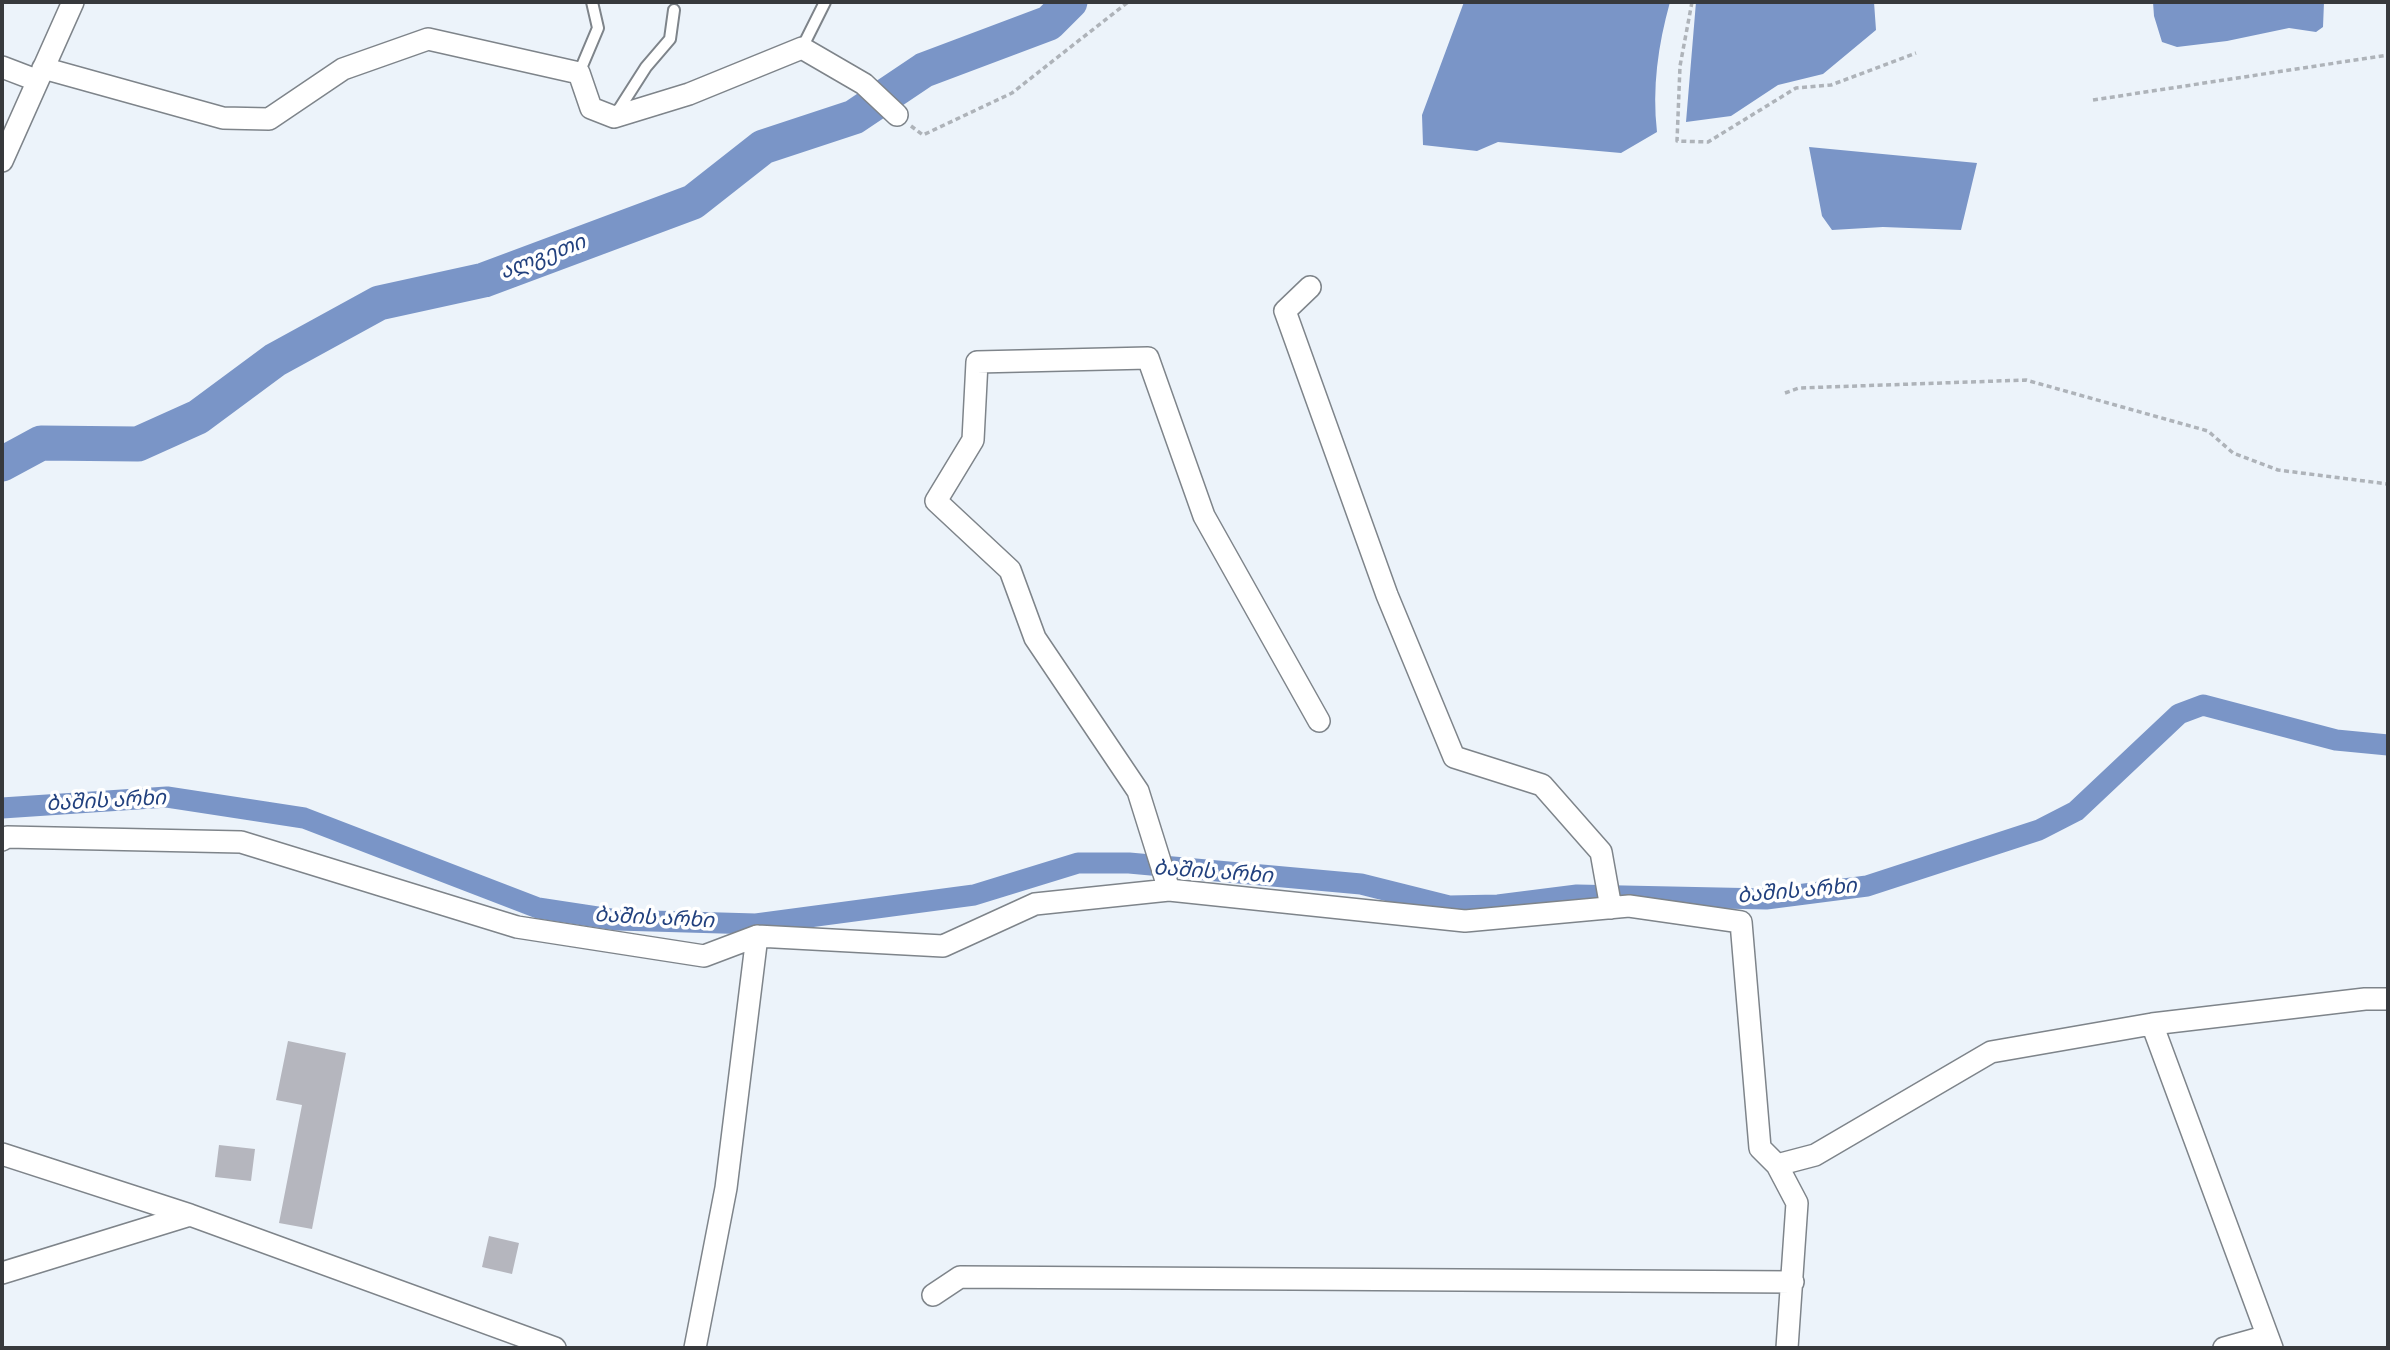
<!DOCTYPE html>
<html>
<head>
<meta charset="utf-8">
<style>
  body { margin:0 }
  #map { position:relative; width:2390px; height:1350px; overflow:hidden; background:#ecf3fa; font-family:"Roboto Condensed",sans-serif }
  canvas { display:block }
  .frame { position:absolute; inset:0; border:4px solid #37393c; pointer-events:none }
</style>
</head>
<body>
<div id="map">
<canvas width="2390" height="1350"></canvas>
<div class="frame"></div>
</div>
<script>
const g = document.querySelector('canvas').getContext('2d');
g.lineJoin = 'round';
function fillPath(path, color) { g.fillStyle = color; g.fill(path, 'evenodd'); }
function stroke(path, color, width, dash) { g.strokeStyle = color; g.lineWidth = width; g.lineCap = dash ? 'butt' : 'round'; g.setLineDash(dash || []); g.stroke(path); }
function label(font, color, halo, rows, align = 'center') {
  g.font = font + ' "Roboto Condensed","Noto Sans Georgian",sans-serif'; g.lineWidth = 7; g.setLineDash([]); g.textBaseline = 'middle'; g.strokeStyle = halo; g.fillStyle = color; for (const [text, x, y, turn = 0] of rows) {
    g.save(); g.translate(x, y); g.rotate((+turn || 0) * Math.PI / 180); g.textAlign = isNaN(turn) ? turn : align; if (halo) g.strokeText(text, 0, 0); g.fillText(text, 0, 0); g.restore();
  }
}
const water = new Path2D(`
  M1464 2H1670C1658 45 1652 88 1657 132L1621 153 1498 142 1477 151 1423 145 1422 115Z
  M1696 2H1874L1876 30 1823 74 1778 85 1731 116 1686 122Z
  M2153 2H2324L2323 27 2316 32 2289 28 2227 41 2177 47 2162 42 2154 16Z
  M1809 147 1977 163 1961 230 1883 227 1832 230 1822 216Z`);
const canal = new Path2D(`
  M2 808 167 797 304 818 538 908 617 920 756 924 974 895 1078 863H1129L1361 884 1449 906 1498 905 1577 895 1766 899 1867 886 2039 830 2076 811 2179 714 2203 705 2336 740 2388 745`);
const river = new Path2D(`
  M2 464 41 443 138 444 198 417 275 360 379 303 484 280 693 202 763 147 854 117 924 70 1049 23 1070 2`);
const building = new Path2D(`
  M288 1041 346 1053 312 1229 279 1223 302 1105 276 1100Z
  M219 1145 255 1149 251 1181 215 1177Z
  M489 1236 519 1243 512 1274 482 1267Z`);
const path = new Path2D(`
  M1692 2 1680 66 1677 141 1708 142 1796 88 1831 85 1916 53
  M2093 100 2388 55
  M911 126 923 135 1012 93 1128 2
  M1785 393 1799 388 2026 380 2208 431 2233 453 2278 470 2388 484`);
const service = new Path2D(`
  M802 48 825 2
  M579 73 598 28 592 2
  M616 114 646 67 670 39 674 10`);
const minor = new Path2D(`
  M2 67 36 80
  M43 68 223 118 269 119 343 69 428 39 579 73 591 108 614 117 689 94 802 48 864 84 897 115
  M2 161 73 2
  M1310 287 1285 311 1387 595 1454 757 1542 785 1601 852 1611 908
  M2 840 7 837 241 842 517 927 704 956 757 936 943 946 1035 904 1169 890 1465 921 1629 906 1741 922 1760 1148 1777 1165 1797 1203 1787 1348
  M1169 890 1138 791 1035 638 1010 570 936 501 973 440 977 362 1148 358 1204 516 1319 721
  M2152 1024 2272 1348
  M2 1154 190 1215 555 1348
  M1777 1165 1815 1155 1991 1052 2152 1024 2365 999H2388
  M2 1273 190 1215
  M933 1295 960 1277 1793 1282
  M695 1348 726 1188 757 936
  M2224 1348 2267 1336`);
const waterNames = [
  ["ალგეთი",543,258,-21],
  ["ბაშის არხი",106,802,-3],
  ["ბაშის არხი",1213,873,4],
  ["ბაშის არხი",1797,892,-5],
  ["ბაშის არხი",654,919,3]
];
fillPath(water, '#7a95c7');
stroke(canal, '#7a95c7', 21);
stroke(river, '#7a95c7', 35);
fillPath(building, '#b5b6be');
stroke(service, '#7e848a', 14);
stroke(minor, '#7e848a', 24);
stroke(path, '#aeb3b9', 3.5, [5, 3.5]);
stroke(service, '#fff', 10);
stroke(minor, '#fff', 21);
label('italic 21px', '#22417e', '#fff', waterNames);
</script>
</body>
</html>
